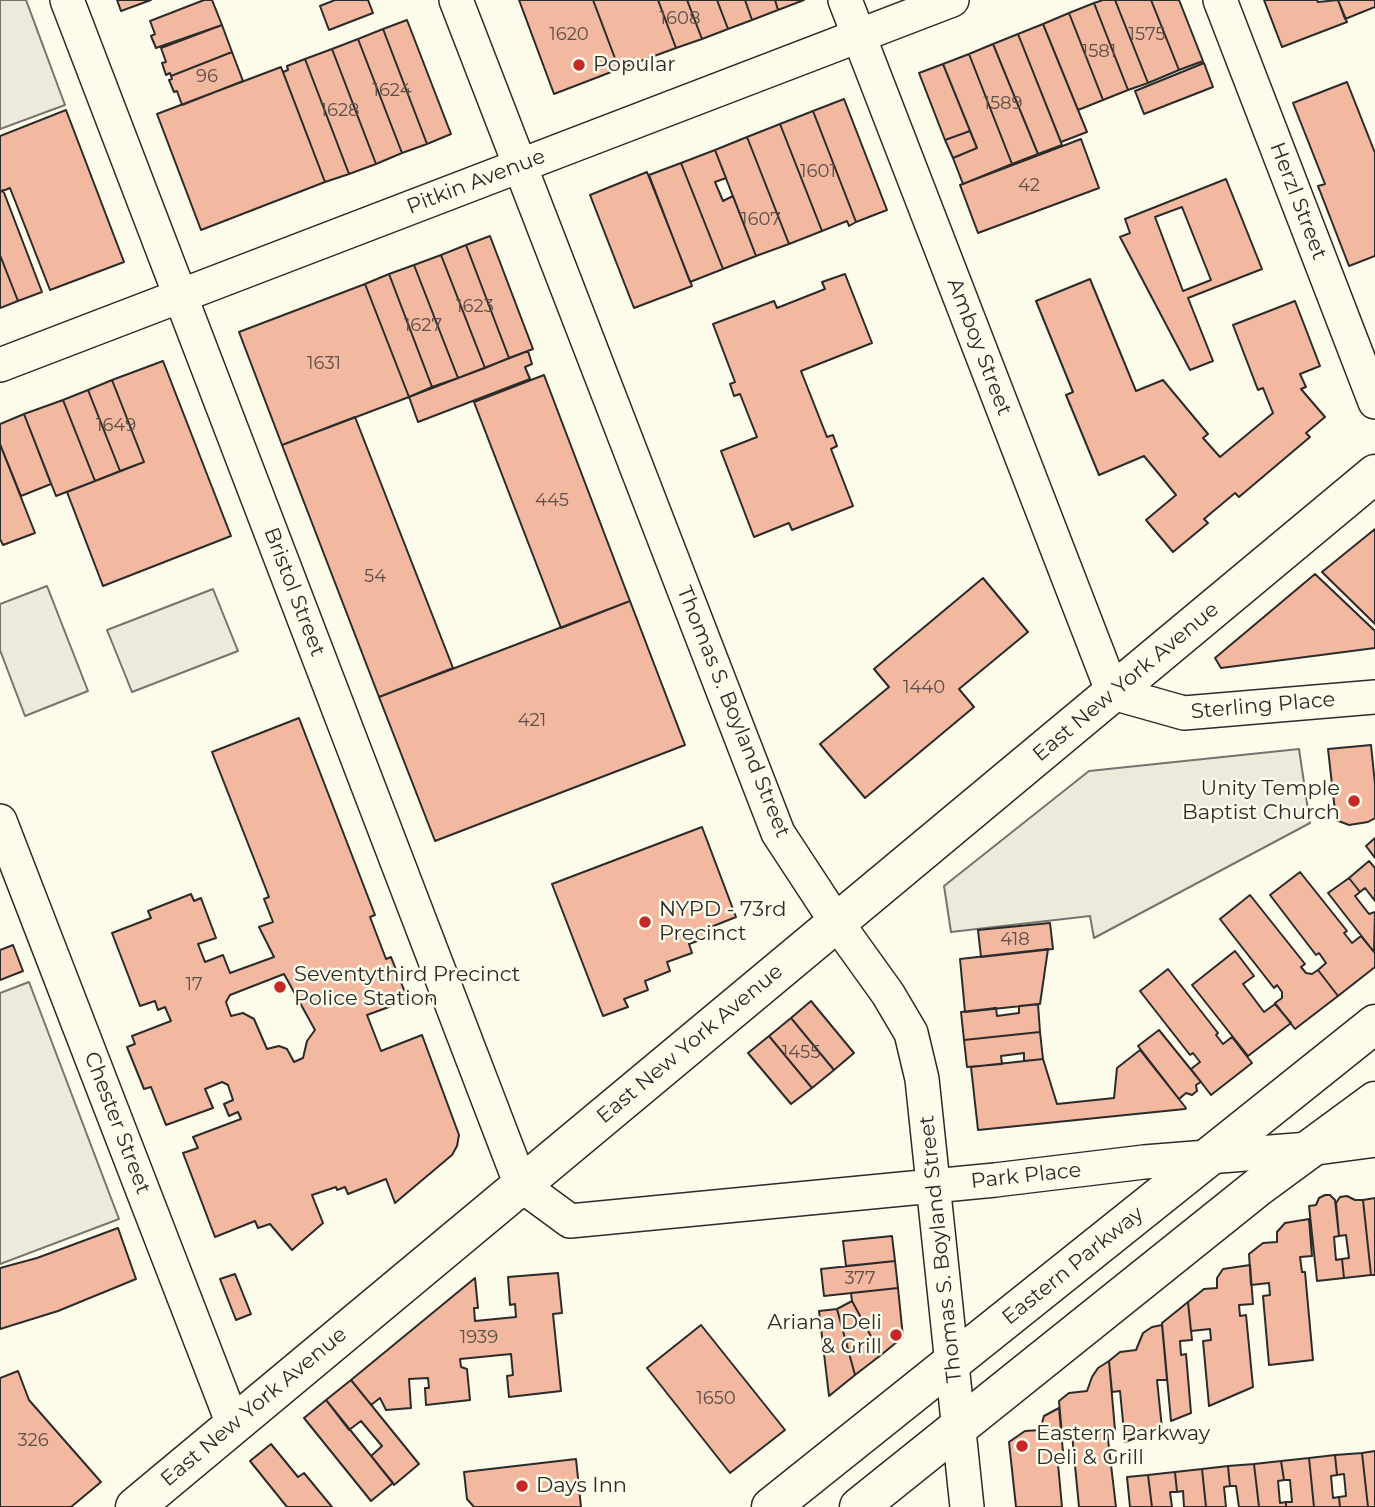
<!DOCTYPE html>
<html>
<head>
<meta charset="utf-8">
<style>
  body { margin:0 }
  canvas { display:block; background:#fdfbea }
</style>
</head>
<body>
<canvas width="1375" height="1507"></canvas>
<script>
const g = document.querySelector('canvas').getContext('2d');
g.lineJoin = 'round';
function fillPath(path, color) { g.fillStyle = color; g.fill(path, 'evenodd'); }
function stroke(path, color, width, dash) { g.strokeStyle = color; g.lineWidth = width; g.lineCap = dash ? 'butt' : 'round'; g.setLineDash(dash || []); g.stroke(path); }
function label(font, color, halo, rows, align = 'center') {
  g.font = font + ' Montserrat,sans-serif'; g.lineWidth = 5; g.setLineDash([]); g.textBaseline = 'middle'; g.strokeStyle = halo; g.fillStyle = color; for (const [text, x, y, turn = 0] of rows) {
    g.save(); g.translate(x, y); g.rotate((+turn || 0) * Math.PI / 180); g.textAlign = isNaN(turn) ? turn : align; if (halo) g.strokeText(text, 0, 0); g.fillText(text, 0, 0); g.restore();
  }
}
const green = new Path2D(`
  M0 0H26L65 105 0 129Z
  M47 586 88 691 25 716 0 650V604Z
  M213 589 238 651 132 692 107 630Z
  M29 982 119 1219 0 1264V993Z`);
const parking = new Path2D(`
  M1299 749 1310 823 1094 938 1090 916 951 932 944 886 1089 771Z`);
const building = new Path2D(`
  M117 0H151L121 11Z
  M204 0H212L222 25 156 48 151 36 155 34 150 21Z
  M335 0H368L373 13 329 30 320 6Z
  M519 0H593L619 69 554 94Z
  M593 0H658L676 48 619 69Z
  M658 0H687L702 39 676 48Z
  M687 0H717L728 29 702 39Z
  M717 0H745L752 20 728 29Z
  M745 0H775L778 10 752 20Z
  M775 0H804L778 10Z
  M1103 0H1115L1148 83 1128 90 1094 3Z
  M1115 0H1151L1179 70 1148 83Z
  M1151 0H1179L1203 61 1179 70Z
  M1264 0H1317L1318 2 1338 0 1347 22 1282 47Z
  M1338 0H1375V7L1345 19Z
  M1094 3 1128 90 1103 100 1069 13Z
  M1069 13 1103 100 1078 110 1043 24Z
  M407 20 451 134 427 144 383 29Z
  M1043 24 1087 132 1061 142 1018 34Z
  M222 25 232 52 171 76 170 73 166 75 162 63 166 62 161 48Z
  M383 29 427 144 402 153 358 39Z
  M1018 34 1062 145 1038 154 993 44Z
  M358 39 402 153 376 164 332 49Z
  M993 44 1038 154 1012 164 969 54Z
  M332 49 376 164 349 174 305 59Z
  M232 52 243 81 182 105 177 91 174 92 169 80 172 79 171 76Z
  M969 54 1012 164 963 184 953 158 977 148 943 64Z
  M305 59 349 174 325 182 283 72 288 70 287 66Z
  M1204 63 1213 87 1144 114 1135 91Z
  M943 64 970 131 945 140 919 73Z
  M281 67 325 182 201 230 157 114Z
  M1347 82 1375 153V256L1349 266 1318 186 1325 184 1293 103Z
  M844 99 887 210 856 222 813 111Z
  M66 110 124 262 50 290 10 188 0 192V136Z
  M813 111 856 222 849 226 847 221 822 231 780 124Z
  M780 124 822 231 789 244 747 137Z
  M970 131 977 148 953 158 945 140Z
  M747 137 789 244 756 256 715 150Z
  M1081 139 1099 188 978 233 960 185Z
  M715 150 726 178 715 182 723 201 733 196 756 256 723 269 681 163Z
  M681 163 723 269 690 282 649 175Z
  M647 172 692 286 634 308 590 195Z
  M1226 179 1262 269 1188 298 1213 361 1190 370 1120 237 1130 233 1125 219ZM1182 207 1211 280 1183 291 1155 217Z
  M3 190 42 292 18 301 0 255V192Z
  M490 236 533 349 509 358 466 245Z
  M466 245 509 358 485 368 441 255Z
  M0 255 18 301 0 308Z
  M441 255 485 368 458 378 414 265Z
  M414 265 458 378 432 387 389 274Z
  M389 274 432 387 409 397 365 284Z
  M845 274 872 343 801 371 827 437 833 435 837 446 831 449 853 506 792 530 789 523 754 537 721 451 757 437 740 394 734 396 730 384 735 382 713 324 774 301 777 308 825 289 822 282Z
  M1090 279 1136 391 1163 380 1208 434 1203 438 1220 457 1273 413 1263 388 1258 390 1233 325 1295 301 1320 366 1300 374 1306 387 1301 389 1325 417 1306 433 1310 437 1239 497 1235 493 1204 519 1208 523 1173 552 1146 520 1176 495 1144 456 1099 475 1066 395 1073 392 1036 301Z
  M365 284 409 397 282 445 239 332Z
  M528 351 532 364 525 367 530 379 418 422 409 397Z
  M163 361 231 536 103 586 67 492 144 462 112 380Z
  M544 375 630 601 561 628 474 402Z
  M112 380 144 462 120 471 88 390Z
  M88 390 120 471 95 481 63 400Z
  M63 400 95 481 56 496 24 414Z
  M24 414 51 484 21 496 0 444V424Z
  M355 417 453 668 379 697 282 445Z
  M0 444 35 533 3 545 0 539Z
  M1375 529V624L1322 572Z
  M1315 574 1375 631V648L1221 668 1215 658Z
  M983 578 1028 632 959 689 974 707 865 798 820 744 889 687 874 669Z
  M630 601 685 745 435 841 379 697Z
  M299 718 375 915 370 917 386 959 391 957 408 1000 367 1015 381 1051 422 1035 459 1135 457 1146 452 1155 395 1203 386 1179 348 1194 345 1187 337 1190 336 1187 312 1195 323 1223 292 1250 270 1224 258 1228 255 1221 215 1237 183 1153 198 1148 193 1137 241 1119 238 1112 229 1116 224 1104 233 1100 228 1085 222 1082 205 1089 213 1108 166 1125 151 1087 144 1089 127 1047 135 1044 132 1036 171 1021 165 1007 158 1010 155 1001 140 1006 112 933 151 918 148 911 191 894 194 901 201 898 216 938 198 944 205 962 223 955 230 973 274 957 259 927 273 922 264 899 269 897 212 752ZM284 974 315 1030 307 1041 303 1058 294 1062 287 1049 279 1046 267 1049 254 1019 243 1013 231 1016 226 1002 230 995Z
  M1371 745 1375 784V818L1368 822 1349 825 1336 820 1328 749Z
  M702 827 736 917 711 927 714 935 689 944 692 953 667 962 670 971 645 981 648 990 624 999 628 1007 603 1016 552 884Z
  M1375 838V858L1366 846Z
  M1369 861 1375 868V901L1365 888 1360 892 1349 878Z
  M1300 872 1347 931 1344 933 1352 943 1361 936 1375 953V967L1338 996 1318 970 1326 963 1319 953 1316 955 1270 895Z
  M1349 878 1360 892 1355 896 1369 914 1375 912 1374 952 1328 893Z
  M1250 895 1305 964 1301 967 1306 973 1312 974 1318 970 1338 996 1295 1029 1275 1003 1282 998V992L1277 985 1274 988 1220 919Z
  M1050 923 1053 949 981 957 978 930Z
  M13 945 23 971 0 980V950Z
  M1048 949 1040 1004 965 1012 960 959Z
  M1235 951 1254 976 1243 984 1264 1012 1275 1004 1291 1023 1248 1056 1192 985Z
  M1168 969 1218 1033 1216 1035 1223 1044 1232 1037 1252 1063 1211 1095 1191 1069 1200 1062 1193 1053 1190 1055 1140 991Z
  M811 1001 854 1053 834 1070 791 1018Z
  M1038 1004 1040 1032 964 1040 961 1012 996 1008 997 1016 1019 1013V1006Z
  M791 1018 834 1070 812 1088 769 1036Z
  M1159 1030 1201 1082 1196 1085 1197 1091 1192 1095 1186 1093 1179 1099 1138 1046Z
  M1040 1032 1043 1059 1024 1061V1053L1001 1056 1002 1064 967 1067 964 1040Z
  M769 1036 812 1088 791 1104 748 1053Z
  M1140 1050 1186 1108 1185 1109 978 1130 971 1067 1043 1059 1057 1104 1114 1098 1117 1068Z
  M1325 1195H1330L1335 1200 1339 1236 1334 1237 1336 1260 1342 1259 1344 1278 1317 1281 1309 1206 1316 1205 1319 1198Z
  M1347 1196 1355 1200H1363L1371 1275 1344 1278 1342 1259 1349 1258 1346 1235 1339 1236 1336 1203 1340 1197Z
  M1375 1198V1275H1371L1363 1200Z
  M1309 1219 1312 1256 1300 1257 1302 1272H1305L1313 1360 1269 1365 1263 1296 1270 1295 1269 1283 1251 1285 1249 1254 1263 1243 1277 1242V1232L1285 1223Z
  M118 1228 136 1279 58 1311 0 1329V1268L37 1258Z
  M892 1236 895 1261 846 1266 843 1241Z
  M895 1261 898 1288 824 1296 821 1269Z
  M1250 1265 1253 1304 1239 1305 1240 1316 1246 1315 1253 1387 1209 1406 1203 1341 1211 1340 1210 1329 1191 1331 1188 1302 1204 1289 1217 1288V1278L1223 1269Z
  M558 1273 562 1313 553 1314 561 1391 509 1397 507 1376 513 1375 511 1354 460 1359 461 1367 467 1369 470 1400 426 1405 425 1388H429L428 1378 409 1379 411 1408 386 1410 380 1398 371 1405 351 1380 475 1278 478 1308H474L475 1321 516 1317 515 1304 510 1305 508 1277Z
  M235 1274 251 1314 236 1320 220 1279Z
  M898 1288 903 1337 881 1355 852 1301 851 1293Z
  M852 1301 881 1355 855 1375 837 1309Z
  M1188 1302 1192 1340 1180 1341 1181 1355 1186 1354 1191 1413 1171 1421 1162 1323Z
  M837 1309 855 1375 829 1396 819 1311Z
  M701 1325 785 1430 730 1473 647 1368Z
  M1162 1325 1167 1380H1157L1162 1428 1125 1442 1120 1391 1112 1392 1109 1361 1120 1352 1136 1350 1143 1333 1152 1327Z
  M1109 1361 1115 1430 1107 1431 1116 1507H1079L1072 1434 1062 1435 1059 1401 1069 1393 1087 1391 1092 1377 1098 1368Z
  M18 1371 29 1400 101 1482 71 1507H0V1378Z
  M351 1380 419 1464 394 1485 371 1456 382 1446 361 1421 349 1430 326 1400Z
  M326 1400 393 1483 371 1501 304 1418Z
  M1059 1408 1063 1452 1057 1453 1062 1507H1016L1009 1442 1025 1431 1040 1430 1044 1416Z
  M271 1444 298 1477 304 1473 332 1507H287L250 1461Z
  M1375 1451V1507H1368L1362 1453Z
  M1362 1453 1368 1507H1340L1339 1497 1346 1496 1344 1474 1337 1475 1335 1455Z
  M1335 1455 1337 1475 1331 1476 1333 1498 1339 1497 1340 1507H1314L1309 1458Z
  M1309 1458 1314 1507H1286V1502H1292L1290 1480H1284L1281 1461Z
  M576 1459 581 1507H474L467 1499 464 1472Z
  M1281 1461 1284 1480 1278 1481 1280 1503 1286 1502V1507H1259L1254 1464Z
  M1254 1464 1259 1507H1239L1236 1486H1230L1228 1466Z
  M1228 1466 1230 1486 1224 1487 1226 1507H1206L1202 1469Z
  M1202 1469 1206 1507H1184L1183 1491 1177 1492 1175 1472Z
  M1175 1472 1177 1492H1170L1172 1507H1152L1148 1475Z
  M1148 1475 1152 1507H1130L1127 1477Z`);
const minor = new Path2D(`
  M67 0 521 1185 570 1221 995 1180 1144 1162 1309 1149 1375 1140
  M456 0 778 833 837 923 888 994 911 1033 922 1079 967 1507
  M845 0 1113 693 1184 713 1375 697
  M1220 0 1375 402
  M0 365 952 0
  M0 821 233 1424`);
const major = new Path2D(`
  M135 1507 1375 474
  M771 1507 1375 1024
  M859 1507 1258 1187 1375 1101`);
const markers = [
  [579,65,7,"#c62828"],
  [1354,801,7,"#c62828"],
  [645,922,7,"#c62828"],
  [280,987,7,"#c62828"],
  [896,1335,7,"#c62828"],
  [1022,1446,7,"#c62828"],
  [522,1486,7,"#c62828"]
];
const numberNames = [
  ["1608",680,19],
  ["1620",569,35],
  ["1575",1147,35],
  ["1581",1099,52],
  ["96",207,77],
  ["1624",392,91],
  ["1589",1003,104],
  ["1628",340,111],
  ["1601",818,172],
  ["42",1029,186],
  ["1607",761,220],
  ["1623",475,307],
  ["1627",423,326],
  ["1631",324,364],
  ["1649",116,426],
  ["445",552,501],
  ["54",375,577],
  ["1440",924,688],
  ["421",532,721],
  ["418",1015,940],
  ["17",194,985],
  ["1455",801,1053],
  ["377",860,1279],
  ["1939",479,1338],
  ["1650",716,1399],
  ["326",33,1441]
];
const poiNames = [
  ["Popular",593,65],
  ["Unity Temple",1340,789,"right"],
  ["Baptist Church",1340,813,"right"],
  ["NYPD - 73rd",659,910],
  ["Precinct",659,934],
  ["Seventythird Precinct",294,975],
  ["Police Station",294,999],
  ["Ariana Deli",882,1323,"right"],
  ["& Grill",882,1347,"right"],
  ["Eastern Parkway",1036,1434],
  ["Deli & Grill",1036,1458],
  ["Days Inn",536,1486]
];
const streetNames = [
  ["Pitkin Avenue",476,182,-21],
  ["Herzl Street",1298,201,69],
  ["Amboy Street",979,347,69],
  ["Bristol Street",294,592,69],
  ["East New York Avenue",1126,682,-40],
  ["Sterling Place",1263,706,-5],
  ["Thomas S. Boyland Street",733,712,68],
  ["East New York Avenue",690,1044,-40],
  ["Chester Street",117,1123,69],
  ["Park Place",1026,1176,-6],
  ["Thomas S. Boyland Street",941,1249,-96],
  ["Eastern Parkway",1073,1266,-39],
  ["East New York Avenue",254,1407,-40]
];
fillPath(green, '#ecebdb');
stroke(green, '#74746e', 2);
fillPath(parking, '#eceadb');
stroke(parking, '#74746e', 2);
fillPath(building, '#f2b8a0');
stroke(building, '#2b2b2b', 2);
stroke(minor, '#2b2b2b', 36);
stroke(major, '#2b2b2b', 41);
stroke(minor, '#fdfbea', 33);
stroke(major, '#fdfbea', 38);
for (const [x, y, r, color] of markers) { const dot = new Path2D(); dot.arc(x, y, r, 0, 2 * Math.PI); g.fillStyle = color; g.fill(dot); stroke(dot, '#fdfbea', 2.5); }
label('18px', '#5d4e48', null, numberNames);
label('21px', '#2b2b2b', '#fdfbea', poiNames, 'left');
label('21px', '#2b2b2b', '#fdfbea', streetNames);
</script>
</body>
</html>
